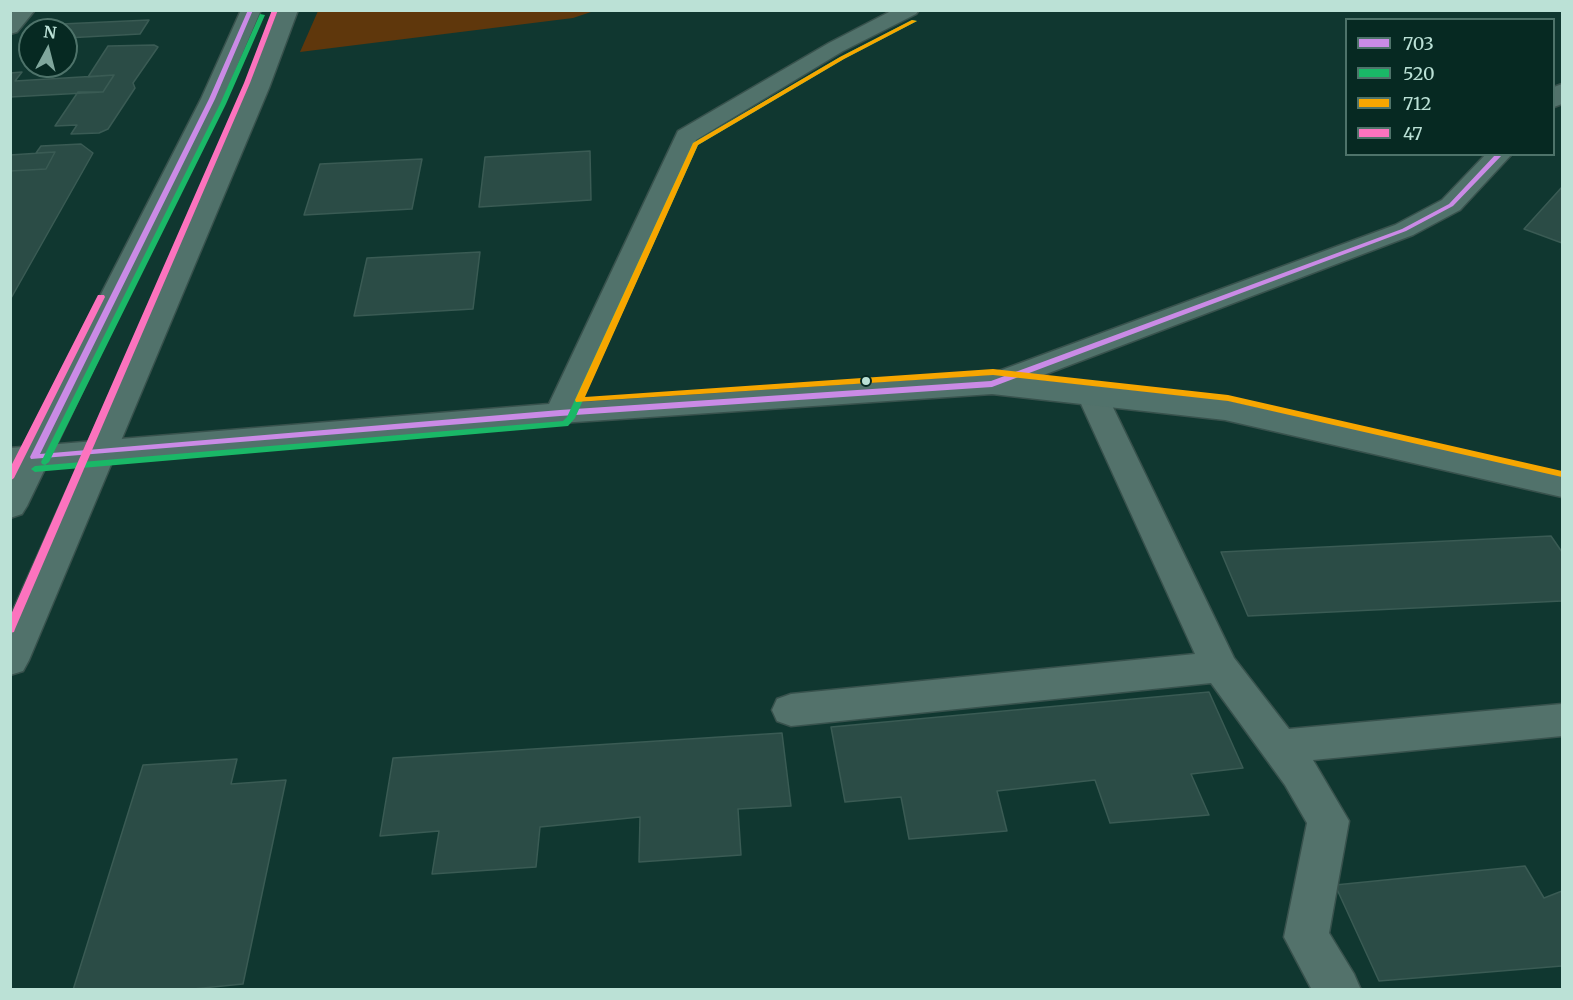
<!DOCTYPE html>
<html>
<head>
<meta charset="utf-8">
<style>
  body { margin:0 }
  #map { position:relative; width:1573px; height:1000px; overflow:hidden; background:#103730; font-family:Merriweather,serif }
  canvas { display:block }
  .frame { position:absolute; inset:0; border:12px solid #bbe1d6; pointer-events:none }
  .legend { position:absolute; left:1345px; top:18px; width:210px; height:138px; box-sizing:border-box; background:#062922; border:2px solid #4e736a; margin:0; padding:8px 10px; list-style:none; font-size:18px; color:#bbe1d6 }
  .legend li { display:flex; align-items:center; gap:12px; height:30px }
  .legend b { width:30px; border:2px solid #4e736a }
  .north { position:absolute; left:18px; top:18px; width:60px; height:60px; box-sizing:border-box; background:#062922; border:2px solid #4e736a; border-radius:50%; rotate:7deg; font-size:16px; font-weight:700; line-height:24px; text-align:center; color:#bbe1d6 }
  .north::after { content:''; display:block; margin:auto; width:21px; height:27px; background:#7fa69c; clip-path:polygon(50% 0,100% 100%,50% 72%,0 100%) }
</style>
</head>
<body>
<div id="map">
<canvas width="1573" height="1000"></canvas>
<div class="frame"></div>
<ul class="legend">
<li><b style="height:8px;background:#ca8be6"></b>703</li>
<li><b style="height:8px;background:#1ab867"></b>520</li>
<li><b style="height:8px;background:#f7a600"></b>712</li>
<li><b style="height:8px;background:#fc73be"></b>47</li>
</ul>
<div class="north">N</div>
</div>
<script>
const g = document.querySelector('canvas').getContext('2d');
g.lineJoin = 'round';
function fillPath(path, color) { g.fillStyle = color; g.fill(path, 'evenodd'); }
function stroke(path, color, width, dash) { g.strokeStyle = color; g.lineWidth = width; g.lineCap = dash ? 'butt' : 'round'; g.setLineDash(dash || []); g.stroke(path); }
const green = new Path2D(`
  M318 11V10L594 11 573 18 300 52Z`);
const building = new Path2D(`
  M149 20 140 34 66 38V30H35L39 25Z
  M154 45 158 47 133 83 135 88 108 129 99 133 71 134 77 125 55 126 78 92H103L114 75 88 77 108 46Z
  M22 72 15 81 114 75 103 92 10 97V73Z
  M81 144 93 153 10 300V171L46 169 55 152 36 153 41 146Z
  M590 151 591 200 479 207 485 157Z
  M55 152 46 169 10 171V155Z
  M422 159 412 209 304 215 320 164Z
  M1562 187V243L1524 229Z
  M480 252 473 309 354 316 367 258Z
  M1551 536 1562 552V601L1248 616 1221 552Z
  M1209 692 1243 768 1191 774 1209 815 1110 823 1095 780 997 791 1007 831 909 839 901 797 845 802 831 727Z
  M782 733 791 806 738 809 741 855 639 862 640 817 540 827 536 867 432 874 439 831 380 836 393 758Z
  M237 759 231 784 286 780 243 984 183 990H73L143 765Z
  M1525 866 1544 898 1562 891V966L1379 981 1335 885Z`);
const street = new Path2D(`
  M14 10H35L17 32 10 34V15Z
  M1092 385 1103 388 1107 395 1234 658 1289 729 1562 704V736L1313 760 1349 821 1329 933 1354 974 1361 990H1312L1284 937 1307 823 1285 785 1211 683 791 726 777 721 772 710 777 699 791 694 1195 654 1077 395 1081 388Z
  M34 446 45 449 50 457 45 465 10 470V448Z`);
const secondary = new Path2D(`
  M893 10H919L916 14 843 51 696 140 580 402 988 375 1395 225 1442 200 1486 154H1512L1460 210 1413 235 1033 379 1225 400 1562 475V497L1225 420 992 394 560 423 34 468 23 465 18 457 23 449 34 446 549 404 678 131 829 43Z
  M1562 84V104L1554 107V87Z`);
const primary = new Path2D(`
  M241 10H261L223 99 27 506 22 514 10 518V472L201 99Z
  M278 10H298L269 88 29 660 23 671 10 675V617L247 88Z`);
const bus1 = new Path2D(`
  M248 10H253L215 99 40 454 560 410 991 381 1402 229 1449 204 1496 154H1503L1453 206 1406 231 992 387 560 416 31 459 30 457 209 99Z`);
const bus2 = new Path2D(`
  M260 14 265 15 226 104 49 462 45 465 42 464 41 462 220 104Z
  M912 20 917 21 844 59 698 145 575 418 568 426 35 472 31 469 35 466 563 421 567 417 693 143 840 57Z`);
const bus3 = new Path2D(`
  M912 20 917 21 844 59 698 145 585 397 993 369 1228 395 1562 471V477L1228 401 993 375 576 402 575 400 693 143 840 57Z`);
const bus4 = new Path2D(`
  M272 10H278L250 83 15 629 14 632 10 633V617L244 83Z
  M98 295H104L105 297 14 478 10 481V468Z`);
const markers = [
  [866,381,5,"#bbe1d6"]
];
fillPath(green, '#5f370c');
fillPath(building, '#2b4c46');
stroke(building, '#3a5b54', 1.5);
stroke(street, '#38524d', 3);
stroke(secondary, '#38524d', 3);
stroke(primary, '#38524d', 3);
fillPath(street, '#53726b');
fillPath(secondary, '#51726b');
fillPath(primary, '#51726b');
fillPath(bus1, '#ca8be6');
fillPath(bus2, '#1ab867');
fillPath(bus3, '#f7a600');
fillPath(bus4, '#fc73be');
for (const [x, y, r, color] of markers) { const dot = new Path2D(); dot.arc(x, y, r, 0, 2 * Math.PI); g.fillStyle = color; g.fill(dot); stroke(dot, '#062922', 2); }
</script>
</body>
</html>
